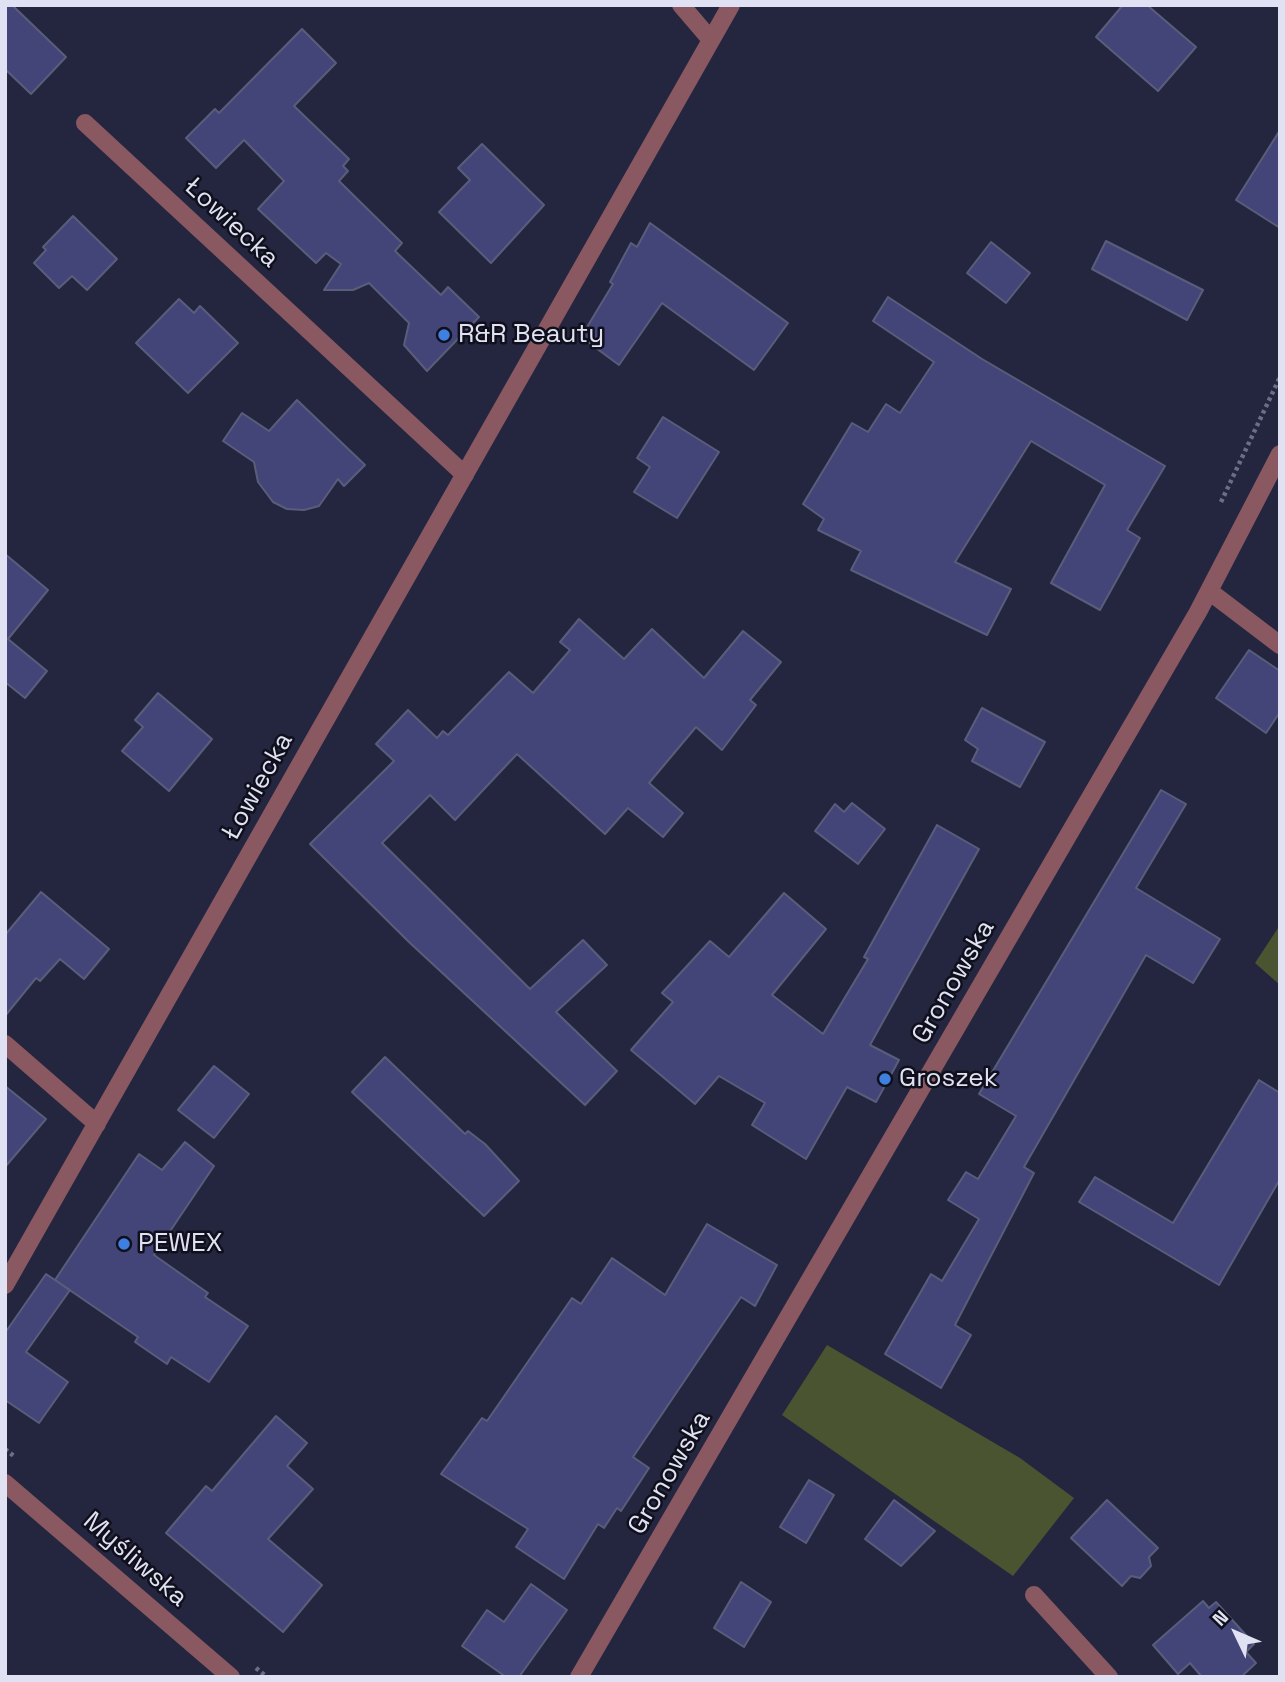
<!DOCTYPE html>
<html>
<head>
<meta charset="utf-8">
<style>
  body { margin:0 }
  #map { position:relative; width:1285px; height:1682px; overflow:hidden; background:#242640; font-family:"Space Grotesk",sans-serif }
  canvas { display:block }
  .frame { position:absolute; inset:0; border:7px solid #e0e2f3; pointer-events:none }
  .north { position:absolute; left:1201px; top:1598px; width:70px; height:70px; -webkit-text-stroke:5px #10101c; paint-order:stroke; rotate:314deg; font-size:19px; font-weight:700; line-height:28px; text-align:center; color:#e0e2f3 }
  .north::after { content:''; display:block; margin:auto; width:24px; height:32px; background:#e0e2f3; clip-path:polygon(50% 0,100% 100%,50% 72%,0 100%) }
</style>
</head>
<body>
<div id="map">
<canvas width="1285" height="1682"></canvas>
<div class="frame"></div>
<div class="north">N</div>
</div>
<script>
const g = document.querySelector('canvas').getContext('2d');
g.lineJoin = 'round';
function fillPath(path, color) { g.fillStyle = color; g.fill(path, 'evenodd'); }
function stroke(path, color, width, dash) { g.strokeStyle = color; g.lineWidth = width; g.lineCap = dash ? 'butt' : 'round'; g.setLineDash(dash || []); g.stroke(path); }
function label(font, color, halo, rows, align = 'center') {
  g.font = font + ' "Space Grotesk",sans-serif'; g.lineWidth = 5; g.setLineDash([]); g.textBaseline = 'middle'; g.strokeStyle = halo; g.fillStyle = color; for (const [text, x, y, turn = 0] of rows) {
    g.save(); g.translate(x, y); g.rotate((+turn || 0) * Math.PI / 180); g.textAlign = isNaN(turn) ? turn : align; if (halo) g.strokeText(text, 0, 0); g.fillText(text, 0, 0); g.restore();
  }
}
const green = new Path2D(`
  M1280 925V985L1255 963Z
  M827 1345 1020 1458 1074 1498 1013 1576 782 1415Z`);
const building = new Path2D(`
  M5 5H12L66 57 31 94 5 69Z
  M1123 5H1147L1196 47 1158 91 1096 37Z
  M302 29 336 63 294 106 349 159 343 166 348 171 339 181 402 243 395 251 441 295 448 287 479 317 427 371 404 345 409 323 369 283 353 290H324L341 264 326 253 316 263 258 209 284 181 244 140 216 168 186 138 215 109 219 113Z
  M1280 130V228L1236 200Z
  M482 144 544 205 491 263 439 212 470 180 458 168Z
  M73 216 117 259 87 290 72 276 59 288 34 263 46 250 43 247Z
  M650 223 788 323 754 370 662 303 619 365 581 337 613 284 610 282 631 243 637 247Z
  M1106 241 1203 290 1187 320 1092 269Z
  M991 242 1030 273 1006 303 967 273Z
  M888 297 982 359 1165 466 1127 530 1140 538 1100 610 1051 583 1105 485 1031 441 955 562 1011 589 987 635 851 570 861 551 818 530 824 519 803 504 852 423 868 432 886 404 900 413 934 362 873 321Z
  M179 299 194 313 200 306 238 343 188 393 136 343Z
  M297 400 365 465 344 486 338 479 319 506 304 510 287 509 273 502 258 482 254 462 223 441 242 413 269 431Z
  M663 417 719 452 677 518 634 492 650 467 637 458Z
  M5 554 48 590 8 639 47 671 25 698 5 682Z
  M579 619 624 659 652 629 704 678 743 631 781 662 750 700 756 705 722 750 696 727 649 783 683 813 663 837 628 808 605 834 517 754 455 820 430 795 382 843 530 989 583 940 607 965 556 1012 617 1071 585 1105 410 943 310 844 394 761 376 744 408 710 437 738 443 731 448 735 509 672 533 693 570 650 560 642Z
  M1249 650 1280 671V712L1266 733 1216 698Z
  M158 693 212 739 169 791 122 751 143 727 135 720Z
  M982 708 1045 742 1020 787 972 761 978 749 965 740Z
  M1161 790 1186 804 1136 888 1220 939 1193 983 1146 955 1024 1167 1034 1173 955 1325 971 1335 941 1388 885 1354 931 1274 942 1281 979 1219 948 1200 966 1172 978 1179 1016 1116 979 1094Z
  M852 803 885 829 858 864 815 831 835 804 844 812Z
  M937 825 979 849 870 1045 899 1060 876 1102 847 1087 806 1159 752 1125 765 1103 719 1076 695 1104 631 1050 673 1002 662 993 710 941 729 957 784 893 826 929 772 995 823 1034 868 959 864 957Z
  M41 892 109 949 84 979 60 959 40 981 36 978 5 1016V935Z
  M385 1057 465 1134 468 1131 485 1144 519 1181 484 1216 352 1092Z
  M214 1066 249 1094 214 1138 178 1110Z
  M1259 1080 1280 1093V1179L1219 1285 1079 1202 1095 1177 1173 1223Z
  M5 1086 46 1119 5 1167Z
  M185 1142 214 1166 154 1255 208 1293 205 1297 248 1326 209 1382 171 1357 167 1364 135 1342 138 1337 55 1280 139 1154 162 1170Z
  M707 1224 777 1265 755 1306 741 1297 633 1457 649 1468 621 1511 617 1508 604 1528 598 1524 564 1579 516 1547 528 1529 441 1474 482 1418 487 1421 572 1298 581 1304 612 1258 665 1295Z
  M46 1274 70 1290 26 1352 68 1382 39 1423 5 1400V1333Z
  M276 1416 307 1443 287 1466 313 1489 268 1539 322 1585 283 1632 166 1533 206 1486 212 1491Z
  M809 1480 834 1495 806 1543 780 1527Z
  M894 1500 935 1531 901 1566 865 1539Z
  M1107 1500 1158 1548 1149 1557 1151 1566 1140 1578 1131 1576 1122 1586 1071 1538Z
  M741 1582 771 1602 744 1647 714 1628Z
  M531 1584 567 1610 519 1677H506L462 1646 487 1610 504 1622Z
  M1203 1601 1209 1608 1216 1602 1254 1644 1246 1652 1256 1663 1241 1677H1202L1190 1663 1178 1674 1153 1645Z`);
const path = new Path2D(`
  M1221 502 1280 377
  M5 1449 15 1457
  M256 1668 267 1677`);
const minor = new Path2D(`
  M681 5 711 40
  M85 123 465 475
  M1209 591 1280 645
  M5 1044 97 1124
  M5 1285 731 5
  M5 1483 231 1677
  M1034 1595 1109 1677
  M579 1677 1198 612 1280 454`);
const markers = [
  [444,335,7,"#3f7fe0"],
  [885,1079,7,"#3f7fe0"],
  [124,1244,7,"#3f7fe0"]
];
const streetNames = [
  ["Łowiecka",231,223,43],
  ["Łowiecka",258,787,-61],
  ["Gronowska",954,982,-60],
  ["Gronowska",670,1473,-60],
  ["Myśliwska",135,1560,41]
];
const poiNames = [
  ["R&R Beauty",458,335],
  ["Groszek",899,1079],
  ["PEWEX",138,1244]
];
fillPath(green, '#4b5431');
fillPath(building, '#434579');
stroke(building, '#5a5d7a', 2);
stroke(path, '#6c6e84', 4.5, [3.5, 3.5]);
stroke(minor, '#895861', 18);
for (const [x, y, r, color] of markers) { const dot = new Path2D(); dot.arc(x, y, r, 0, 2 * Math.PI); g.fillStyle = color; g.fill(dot); stroke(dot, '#10101c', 2.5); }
label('26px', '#e0e2f3', '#10101c', streetNames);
label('26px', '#e0e2f3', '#10101c', poiNames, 'left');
</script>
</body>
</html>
